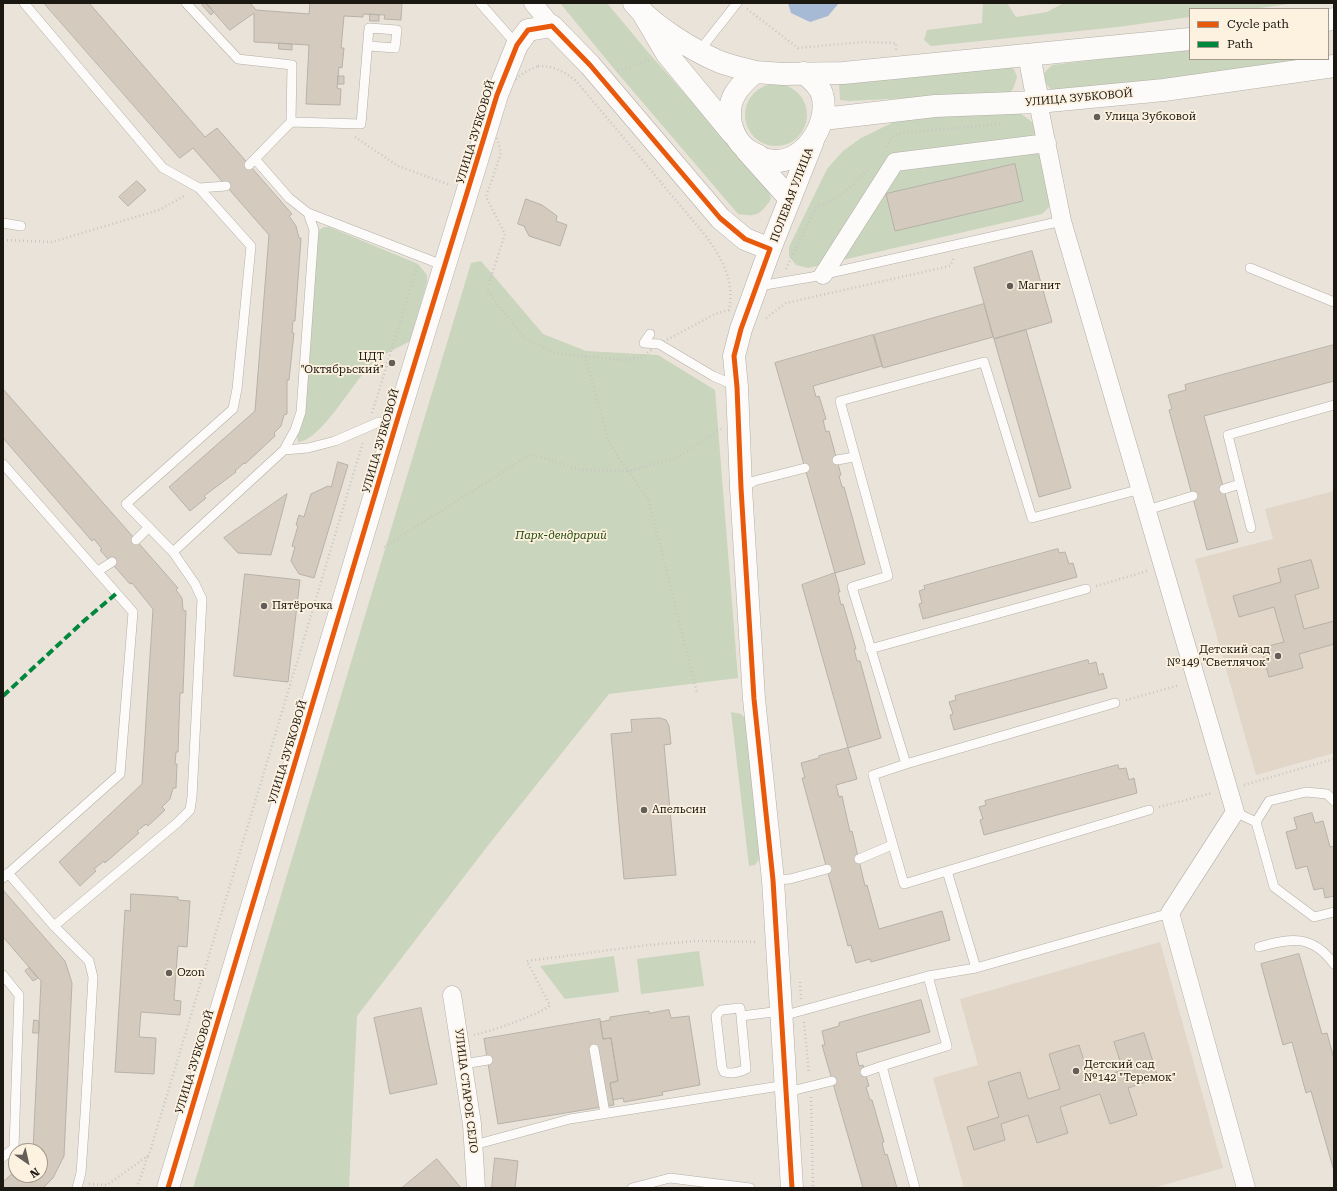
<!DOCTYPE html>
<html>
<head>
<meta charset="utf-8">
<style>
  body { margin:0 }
  #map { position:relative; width:1337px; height:1191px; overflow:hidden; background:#eae3d9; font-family:"Roboto Serif",serif }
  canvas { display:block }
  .frame { position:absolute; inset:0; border:4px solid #1b1711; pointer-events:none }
  .legend { position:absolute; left:1189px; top:8px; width:140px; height:52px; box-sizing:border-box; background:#fdf1e0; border:1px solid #a39a8d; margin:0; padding:5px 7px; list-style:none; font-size:12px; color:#1b1711 }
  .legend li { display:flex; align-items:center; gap:8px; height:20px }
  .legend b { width:20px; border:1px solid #a39a8d }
  .north { position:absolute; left:8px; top:1143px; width:40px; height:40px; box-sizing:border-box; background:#fdf1e0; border:1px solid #a39a8d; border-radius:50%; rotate:146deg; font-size:11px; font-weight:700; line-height:16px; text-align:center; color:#1b1711 }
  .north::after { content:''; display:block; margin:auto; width:14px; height:18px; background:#635e57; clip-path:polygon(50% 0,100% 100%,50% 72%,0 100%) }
</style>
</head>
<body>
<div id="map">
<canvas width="1337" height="1191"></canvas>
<div class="frame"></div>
<ul class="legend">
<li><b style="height:5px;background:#e8590c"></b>Cycle path</li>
<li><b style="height:5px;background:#00873e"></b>Path</li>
</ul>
<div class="north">N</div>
</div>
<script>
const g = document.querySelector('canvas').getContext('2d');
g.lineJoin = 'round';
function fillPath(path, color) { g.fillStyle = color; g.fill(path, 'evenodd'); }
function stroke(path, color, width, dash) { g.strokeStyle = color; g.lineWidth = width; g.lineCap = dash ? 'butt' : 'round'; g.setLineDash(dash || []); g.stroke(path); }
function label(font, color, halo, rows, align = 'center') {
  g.font = font + ' "Roboto Serif",serif'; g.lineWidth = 3.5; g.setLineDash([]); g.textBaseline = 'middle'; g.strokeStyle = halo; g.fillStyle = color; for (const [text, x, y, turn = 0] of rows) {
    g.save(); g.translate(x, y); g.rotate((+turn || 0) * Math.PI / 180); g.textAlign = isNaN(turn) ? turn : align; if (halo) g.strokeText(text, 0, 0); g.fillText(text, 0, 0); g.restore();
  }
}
const education = new Path2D(`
  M1334 491V753L1256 775 1195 559 1273 539 1265 509Z
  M1160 942 1223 1168 1153 1188H964L933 1078 978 1065 960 999Z`);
const green = new Path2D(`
  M560 3H607L647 51 769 189 771 199C760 215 757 217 738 214L615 70Z
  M983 3H1007L1016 17 1047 12 1062 4 1072 3H1296L1252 9H1190V17L1118 27 931 46 924 40 927 30 982 23Z
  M1190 48V59H1320L1167 82 1065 91 1051 89 1045 83 1044 73 1052 65Z
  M1006 64 1014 69 1017 77 1013 89 1009 93 849 101 840 100 839 82Z
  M745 115a31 31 0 1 1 62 0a31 31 0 1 1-62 0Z
  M1017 111 1035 124 1052 204 1042 214 808 268 796 265 789 256V247L827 169 843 151 861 138 904 117Z
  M324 227H329L418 264 427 275V282L410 341C398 348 385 353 375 361 356 376 322 441 298 442L297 436 305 414 317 240 319 230Z
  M481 261 543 334 586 351 658 355 715 390 738 678 609 694 493 839 357 1016 349 1188H193L471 263Z
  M731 712 741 714 745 718 761 856 755 865 749 866Z
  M699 951 704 986 641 994 637 959Z
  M614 956 619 992 565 999 540 966Z`);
const water = new Path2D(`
  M788 3H839L828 16 810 22 791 13Z`);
const building = new Path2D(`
  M44 3H89L205 137 217 128 292 214 289 216 296 226 299 238H301L295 321H293L292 333H294L289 380H287V414L284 415 281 426 274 433 275 436 245 464 244 463 235 471 236 472 204 496 206 498 190 511 169 487 255 411 269 235 193 148 180 158Z
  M204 3H206L214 12 211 15 202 5Z
  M206 3H250L256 10 309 14 310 3H402L401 20 384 19 385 15 363 14V17L344 16 341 48H344L342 68 339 67 337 88 341 89 340 105 306 104 309 45 254 42V13L230 30Z
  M370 14 379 15V21H370Z
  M279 43 292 44V50L279 49Z
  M338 76H344V84H338Z
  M1015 164 1023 201 895 231 886 194Z
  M137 181 146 190 128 206 119 197Z
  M526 199 542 205 557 216 556 221 567 225 560 246 529 236 524 226 518 224Z
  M1032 251 1052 322 994 339 974 268Z
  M984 304 993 337 883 368 874 335Z
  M1026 330 1071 488 1039 497 994 339Z
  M873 335 882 366 813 386 816 397 819 396 826 419 823 420 826 432 829 431 841 475 839 476 842 487H844L865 564 835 573 775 363Z
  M1334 345V381L1204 416 1238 542 1207 550 1169 410 1172 409 1168 395 1186 390 1185 385Z
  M3 389 178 588 176 590 182 598 183 610 186 611 183 693H180L178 752H176L175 764H177L176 788H173L170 799 162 807 165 810 148 826 146 824 137 831 139 833 105 863 104 861 94 869 96 871 80 886 59 862 142 784 153 609 132 583 130 584 100 550 102 549 94 539 92 541 3 438Z
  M338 462 348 465 314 578 299 574 291 561 295 547 292 546 298 526 296 525 299 515 304 517 311 494 328 486 331 487Z
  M287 494 271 555 238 553 224 538Z
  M1058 549 1059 553 1065 552 1069 564 1073 563 1077 577 923 619 919 604 922 603 919 591 925 589 924 586Z
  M1311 560 1319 588 1295 595 1304 629 1334 621V644L1299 654 1303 668 1269 677 1261 648 1284 642 1274 607 1239 617 1233 596 1281 582 1278 569Z
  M835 573 840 592H838L841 605 843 604 856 649H854L857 661H860L881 738 848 748 802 585Z
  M245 574 300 580 288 682 234 676Z
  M1088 660 1089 664 1096 662 1099 675 1103 673 1107 688 954 730 950 715 953 714 949 702 956 700 955 696Z
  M660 718 666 720 669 726 671 744 664 745 676 875 624 879 611 734 632 732 631 720Z
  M848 748 857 779 836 785 839 797 842 796 850 832 852 831 865 886 867 885 879 929 942 911 950 940 871 962 870 959 856 963 851 945 848 946 802 778H805L801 763 819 758V756Z
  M1118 765 1119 769 1126 768 1129 780 1134 778 1137 793 984 835 980 820 983 819 979 807 986 805 985 801Z
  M1312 813 1315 823 1323 821 1330 847 1334 846V896L1325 898 1323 888 1314 890 1307 866 1296 869 1286 832 1297 829 1294 818Z
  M3 890 65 961 72 983 64 1156 53 1178 43 1188H3V1182L16 1170V1175H40V1151H33L41 981 3 937Z
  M131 894 178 897V900L190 901 187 947 178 946 174 1000 181 1001 180 1015 141 1012 139 1037 156 1038 154 1074 115 1072 125 910 130 911Z
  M1299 954 1322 1034 1327 1033 1334 1059V1171L1311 1091 1306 1093 1292 1042 1283 1045 1261 964Z
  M29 968 38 978 33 981 25 971Z
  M921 1000 930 1032 856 1053 859 1066 863 1065 869 1086 866 1087 870 1100H872L884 1142 882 1143 885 1155 887 1154 897 1188H863L822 1045H825L822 1031 839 1026V1023Z
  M421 1008 437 1084 390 1094 374 1018Z
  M669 1010 671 1018 689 1016 700 1085 662 1092 663 1095 624 1102 623 1098 613 1100 610 1083 618 1081 611 1038 603 1039 600 1022 610 1020V1017L649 1011V1013Z
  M600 1019 603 1039 611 1038 618 1081 610 1083 614 1105 498 1124 484 1039Z
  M34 1020 39 1021V1033H33Z
  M1144 1033 1158 1078 1128 1088 1137 1115 1110 1124 1100 1094 1060 1107 1068 1133 1037 1143 1028 1115 1001 1124 1005 1140 974 1150 967 1127 999 1117 988 1082 1020 1072 1028 1099 1060 1089 1049 1054 1079 1045 1090 1080 1123 1070 1114 1042Z
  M495 1158 518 1161 515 1188H492Z
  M437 1159 461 1188H402Z`);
const path = new Path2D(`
  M747 9 798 48 863 42 896 43V50
  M538 66C555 66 563 71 576 81L705 235C722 258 735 281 729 310L715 314 659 344 641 358 622 360 555 353 524 338 487 290 505 234 486 197 501 153 496 135 509 89 515 80 525 72Z
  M618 71 649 60
  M355 137 398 166 450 185
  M886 147 892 137 901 133 1002 124
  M3 240 52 242 159 210 186 195
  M786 269 817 206C837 202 856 182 869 168
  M766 318 786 303 950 266 954 258
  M585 356 609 443 649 501 697 693
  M372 413 417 267
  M384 547 531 454 581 470 629 471 676 458 721 429
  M1096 586 1147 571
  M1126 700 1180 685
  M1244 785 1334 759
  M1159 807 1212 793
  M800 982 801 999
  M804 1022 809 1074
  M474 1035C486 1033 544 1013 550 1005L527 961 648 945 696 941 758 942
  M811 1097 813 1188
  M89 1184 107 1185 149 1155 363 442
  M137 1188 148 1155`);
const service = new Path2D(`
  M24 3 163 168 199 188 251 246 237 389 233 409 126 504 173 552 284 450 295 430 301 412 314 230 308 213 289 198 255 159
  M186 3 238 59 292 65 291 122 249 165
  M480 3 517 45
  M700 50 737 3
  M291 122 361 124 369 28 397 30 395 48 369 46
  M199 188 226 186
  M308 213 445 266
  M3 223 21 226
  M1250 268 1334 302
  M759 286 812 277 1062 221
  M650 334 644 343 659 344 713 376 736 386
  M284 450 308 448 335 441 379 422 396 424
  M837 460 854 457
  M3 464 133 612 120 774 3 878
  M742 488 754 481 805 468
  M1224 489 1240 484
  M1147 510 1193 496
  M1251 528 1228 435 1334 405
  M136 540 149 527
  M98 571 112 562
  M870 649 1086 589
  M906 764 1115 703
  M1235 812 1256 822 1274 887 1314 917 1334 912
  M1256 822 1269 801 1306 792 1327 794 1334 801
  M859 859 892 845
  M947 871 1149 810
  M8 873 54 926 177 823 190 810 192 797 202 599 195 584 173 552
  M773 880 790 879 827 869
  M54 926 89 961 93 977 85 1115 81 1173 77 1188
  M1259 947C1291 938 1312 934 1334 964
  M976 968 947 871 904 884 873 775 906 764 852 587 888 576 840 401 984 362 1032 518 1141 489
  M3 975 19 995 14 1148 3 1157
  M741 1016 740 1008 721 1010 716 1016 722 1068 724 1072C731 1074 740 1072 746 1069L741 1016 781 1011
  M782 1016 928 976 976 968 1170 913
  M594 1049 605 1113
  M463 1064 488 1060
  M865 1072 882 1066
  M787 1092 832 1081
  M474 1145 570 1119 786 1085
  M632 1188 670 1178 750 1188
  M915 1188 882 1066 947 1046 928 976`);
const minor = new Path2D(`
  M533 3 552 26
  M1038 102 1062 221 1235 812 1170 913 1246 1188
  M823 275 895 162 1047 143
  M452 995 472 1124 476 1188`);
const tertiary = new Path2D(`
  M1029 55 1038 102
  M168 1188 396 424 497 95 517 45 528 30 552 26 590 65 720 218 745 239 770 249 741 329 734 356 737 387 741 488 754 699 773 880 792 1188`);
const secondary = new Path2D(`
  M747 151 790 199
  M770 249 813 141`);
const primary = new Path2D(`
  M634 3C653 26 692 50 720 62 731 66 744 69 755 72
  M644 15 667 54 733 134
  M1328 20 1334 19
  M804 73C811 79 819 85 822 94 831 124 802 168 768 160 764 160 760 157 757 155 742 149 735 139 731 124 726 99 738 87 755 72L783 74 843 73 1190 39
  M823 119 935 106 1038 102 1164 90 1334 66`);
const quiet = new Path2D(`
  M3 696 85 620 117 593`);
const cycleway = new Path2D(`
  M168 1188 396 424 497 95 517 45 528 30 552 26 590 65 720 218 745 239 770 249 741 329 734 356 737 387 741 488 754 699 773 880 792 1188`);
const markers = [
  [1097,117,4,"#635e57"],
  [1010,286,4,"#635e57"],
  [392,363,4,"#635e57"],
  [264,606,4,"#635e57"],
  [1278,656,4,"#635e57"],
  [644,810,4,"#635e57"],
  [169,973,4,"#635e57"],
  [1076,1071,4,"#635e57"]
];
const streetNames = [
  ["УЛИЦА ЗУБКОВОЙ",1079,98,-5],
  ["УЛИЦА ЗУБКОВОЙ",476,132,-73],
  ["ПОЛЕВАЯ УЛИЦА",792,195,-69],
  ["УЛИЦА ЗУБКОВОЙ",381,441,-74],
  ["УЛИЦА ЗУБКОВОЙ",288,752,-73],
  ["УЛИЦА ЗУБКОВОЙ",195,1062,-73],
  ["УЛИЦА СТАРОЕ СЕЛО",466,1091,83]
];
const poiNames = [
  ["Улица Зубковой",1105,117],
  ["Магнит",1018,286],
  ["ЦДТ",384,357,"right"],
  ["\"Октябрьский\"",384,370,"right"],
  ["Пятёрочка",272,606],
  ["Детский сад",1270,650,"right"],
  ["№149 \"Светлячок\"",1270,663,"right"],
  ["Апельсин",652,810],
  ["Ozon",177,973],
  ["Детский сад",1084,1065],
  ["№142 \"Теремок\"",1084,1078]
];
const parkNames = [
  ["Парк-дендрарий",561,536]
];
fillPath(education, '#e1d6c7');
fillPath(green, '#c9d5bc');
fillPath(water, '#a6bad6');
fillPath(building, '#d4cbbe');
stroke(building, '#b6b1a9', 1);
stroke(service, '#b3aea6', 10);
stroke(minor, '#b3aea6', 19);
stroke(tertiary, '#b3aea6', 23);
stroke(secondary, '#b3aea6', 23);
stroke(primary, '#b3aea6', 23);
stroke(path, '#c8c6c3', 2.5, [1, 3]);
stroke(service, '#fcfbf9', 9);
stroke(minor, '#fcfbf9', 18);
stroke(tertiary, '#fcfbf9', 22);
stroke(secondary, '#fcfbf9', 22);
stroke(primary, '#fcfbf9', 22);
stroke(quiet, '#00873e', 4, [8, 4]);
stroke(cycleway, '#e8590c', 5);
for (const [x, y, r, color] of markers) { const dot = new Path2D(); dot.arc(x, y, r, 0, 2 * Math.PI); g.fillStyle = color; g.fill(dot); stroke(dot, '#fdf1e0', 1.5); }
label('11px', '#1b1711', '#fdf1e0', streetNames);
label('11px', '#1b1711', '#fdf1e0', poiNames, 'left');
label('italic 11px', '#1f4806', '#fdf1e0', parkNames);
</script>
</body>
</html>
